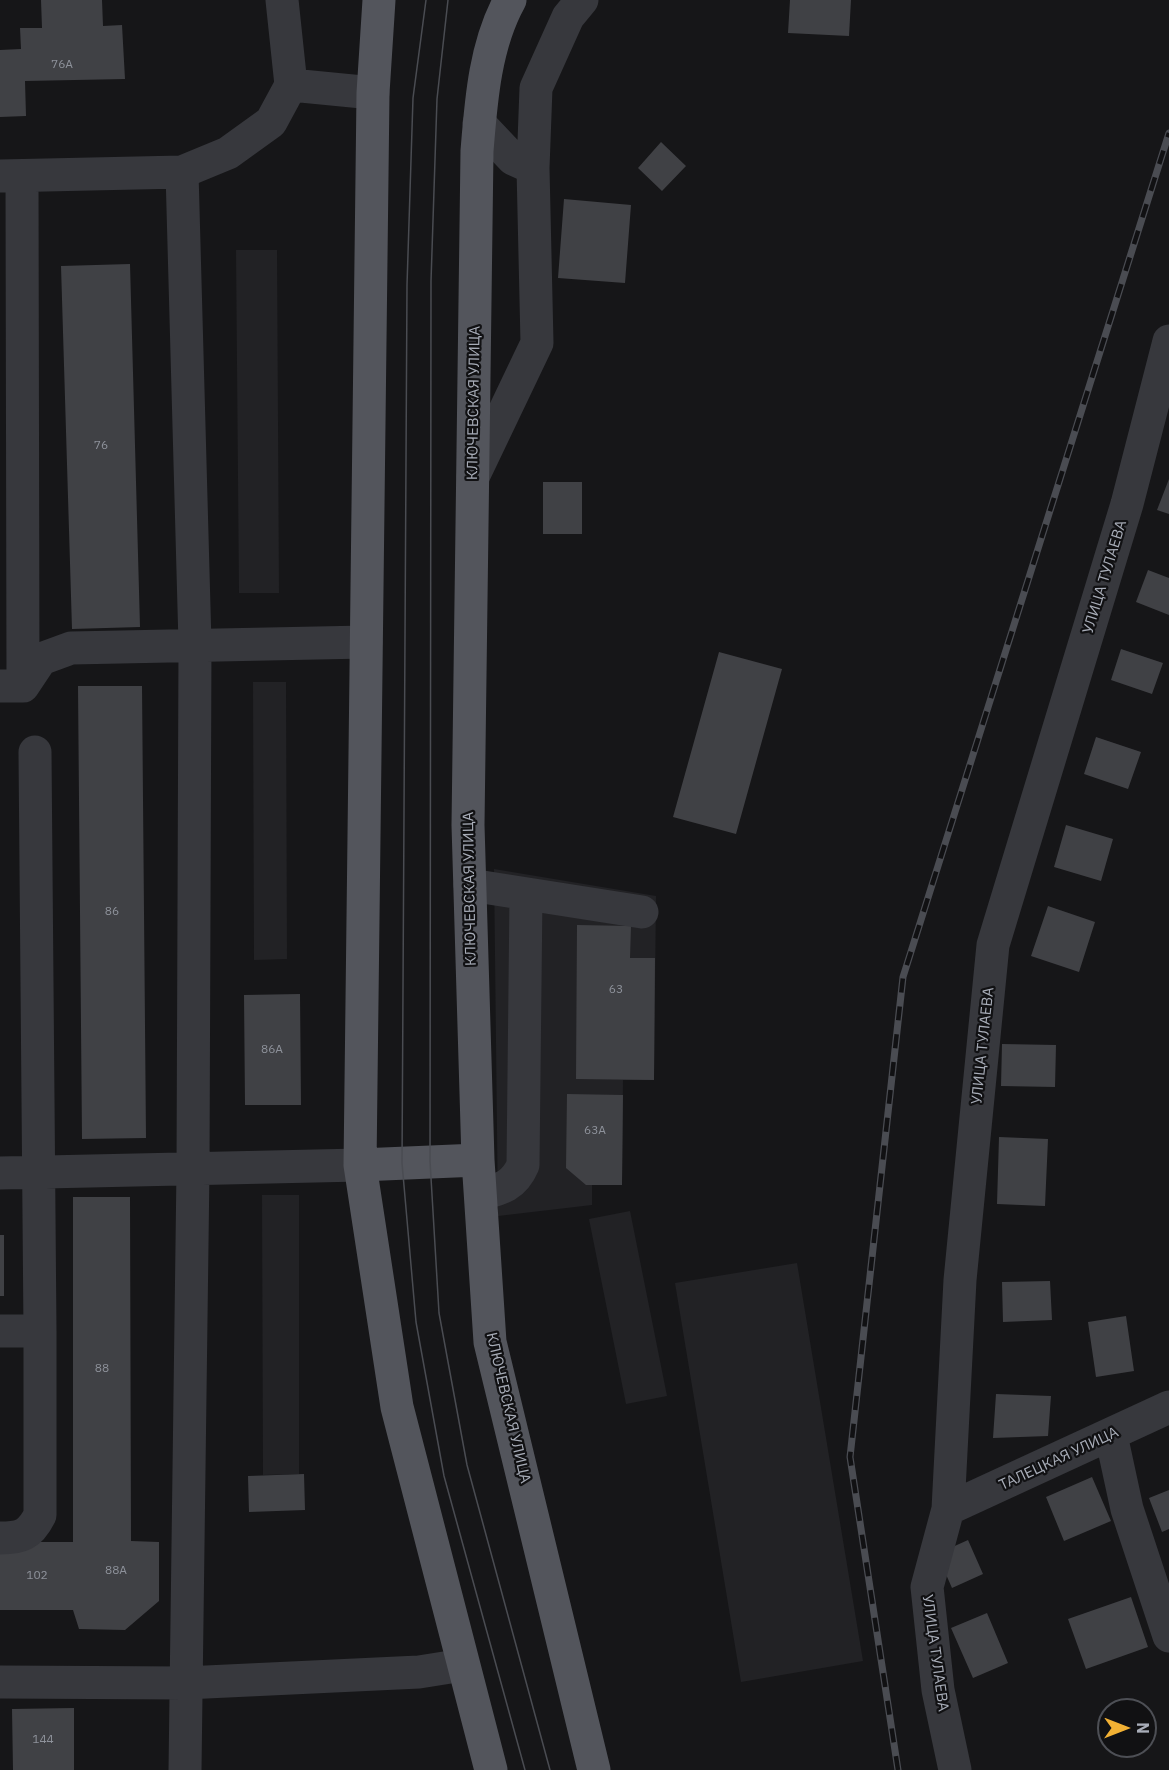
<!DOCTYPE html>
<html>
<head>
<meta charset="utf-8">
<style>
  body { margin:0 }
  #map { position:relative; width:1169px; height:1770px; overflow:hidden; background:#161618; font-family:"IBM Plex Sans",sans-serif }
  canvas { display:block }
  .north { position:absolute; left:1097px; top:1698px; width:60px; height:60px; box-sizing:border-box; background:#111113; border:2px solid #4d4f55; border-radius:50%; rotate:90deg; font-size:16px; font-weight:700; line-height:24px; text-align:center; color:#a8adb8 }
  .north::after { content:''; display:block; margin:auto; width:21px; height:27px; background:#f2b134; clip-path:polygon(50% 0,100% 100%,50% 72%,0 100%) }
</style>
</head>
<body>
<div id="map">
<canvas width="1169" height="1770"></canvas>
<div class="north">N</div>
</div>
<script>
const g = document.querySelector('canvas').getContext('2d');
g.lineJoin = 'round';
function fillPath(path, color) { g.fillStyle = color; g.fill(path, 'evenodd'); }
function stroke(path, color, width, dash) { g.strokeStyle = color; g.lineWidth = width; g.lineCap = dash ? 'butt' : 'round'; g.setLineDash(dash || []); g.stroke(path); }
function label(font, color, halo, rows, align = 'center') {
  g.font = font + ' "IBM Plex Sans",sans-serif'; g.lineWidth = 4.5; g.setLineDash([]); g.textBaseline = 'middle'; g.strokeStyle = halo; g.fillStyle = color; for (const [text, x, y, turn = 0] of rows) {
    g.save(); g.translate(x, y); g.rotate((+turn || 0) * Math.PI / 180); g.textAlign = isNaN(turn) ? turn : align; if (halo) g.strokeText(text, 0, 0); g.fillText(text, 0, 0); g.restore();
  }
}
const built = new Path2D(`
  M236 250H277L279 593H239Z
  M253 682H286L287 959 254 960Z
  M494 869 656 896 654 1080H623L622 1185H592V1205L498 1216Z
  M262 1195H299V1474L263 1475Z
  M630 1211 667 1396 626 1404 589 1219Z
  M797 1263 863 1661 741 1682 675 1283Z`);
const building = new Path2D(`
  M41 0H102L103 26 122 25 125 79 25 81 26 116 0 117V50L21 49 20 28H42Z
  M790 0H851L849 36 788 33Z
  M661 142 686 166 662 191 638 168Z
  M564 199 631 205 625 283 558 278Z
  M130 264 140 627 72 629 61 266Z
  M1169 479V514L1157 510Z
  M543 482H582V534H543Z
  M1148 570 1169 578V615L1136 602Z
  M1121 649 1163 663 1152 694 1111 680Z
  M719 652 782 669 736 834 673 817Z
  M78 686H142L146 1138 82 1139Z
  M1096 737 1141 752 1128 789 1084 774Z
  M1066 825 1113 839 1101 881 1054 867Z
  M1048 906 1095 922 1079 972 1031 956Z
  M577 925 631 926 630 958H655L654 1080 576 1079Z
  M300 994 301 1105H245L244 995Z
  M1002 1044 1056 1045 1055 1087 1001 1086Z
  M567 1094 623 1095 622 1185H586L566 1168Z
  M999 1137 1048 1139 1045 1206 997 1204Z
  M73 1197H130L131 1541 159 1542V1601L125 1630 79 1629 73 1610H0V1542H73Z
  M0 1235H4V1296H0Z
  M1050 1281 1052 1320 1003 1322 1002 1282Z
  M1126 1316 1134 1371 1096 1377 1088 1322Z
  M996 1394 1051 1396 1048 1436 993 1438Z
  M304 1474 305 1510 249 1512 248 1476Z
  M1092 1477 1111 1521 1064 1541 1046 1497Z
  M1169 1490V1529L1162 1532 1149 1498Z
  M968 1540 983 1574 952 1588 937 1554Z
  M1131 1597 1148 1647 1086 1669 1068 1619Z
  M987 1613 1008 1663 973 1678 951 1628Z
  M74 1708V1770H13L12 1709Z`);
const minor = new Path2D(`
  M282 0 291 85 373 93
  M533 168 536 88 568 17 582 0
  M182 172 195 644 193 1169 185 1770
  M0 176 182 172 228 153 271 122 291 85
  M22 176 23 686
  M473 477 537 343 533 168 513 159 479 123
  M0 686H23L41 659 71 648 366 642
  M470 885 642 912
  M0 1173 360 1165
  M481 1194C501 1189 514 1186 523 1165L526 894
  M0 1331H40L35 752
  M1111 1435 1127 1509 1169 1636
  M948 1509 1169 1407
  M0 1538C21 1538 30 1535 40 1515V1331
  M0 1682 185 1683 419 1672 463 1665
  M955 1770 938 1690 927 1587 948 1509 960 1280 993 945 1127 504 1169 341`);
const major = new Path2D(`
  M379 0 373 93 360 1165 397 1407 491 1770
  M510 0C485 45 481 101 477 151L468 825 478 1160 490 1342 594 1770
  M360 1165 478 1160`);
const tram = new Path2D(`
  M426 0 413 98 407 285 402 1163 416 1322 444 1476 525 1770
  M448 0 437 99 431 281 430 1161 439 1313 467 1465 550 1770`);
const rail = new Path2D(`
  M898 1770 850 1457 903 977 1169 133`);
const numberNames = [
  ["76А",62,65],
  ["76",101,446],
  ["86",112,912],
  ["63",616,990],
  ["86А",272,1050],
  ["63А",595,1131],
  ["88",102,1369],
  ["88А",116,1571],
  ["102",37,1576],
  ["144",43,1740]
];
const streetNames = [
  ["КЛЮЧЕВСКАЯ УЛИЦА",474,403,-89],
  ["УЛИЦА ТУЛАЕВА",1105,577,-73],
  ["КЛЮЧЕВСКАЯ УЛИЦА",470,889,-91],
  ["УЛИЦА ТУЛАЕВА",983,1046,-84],
  ["КЛЮЧЕВСКАЯ УЛИЦА",508,1408,77],
  ["ТАЛЕЦКАЯ УЛИЦА",1059,1459,-25],
  ["УЛИЦА ТУЛАЕВА",935,1653,82]
];
fillPath(built, '#222225');
fillPath(building, '#404145');
stroke(minor, '#37383d', 33);
stroke(major, '#53555c', 33);
stroke(tram, '#4a4c52', 1.5);
stroke(rail, '#4a4c52', 7);
stroke(rail, '#111113', 4.5, [14]);
label('12px', '#8e929b', null, numberNames);
label('15px', '#a8adb8', '#111113', streetNames);
</script>
</body>
</html>
